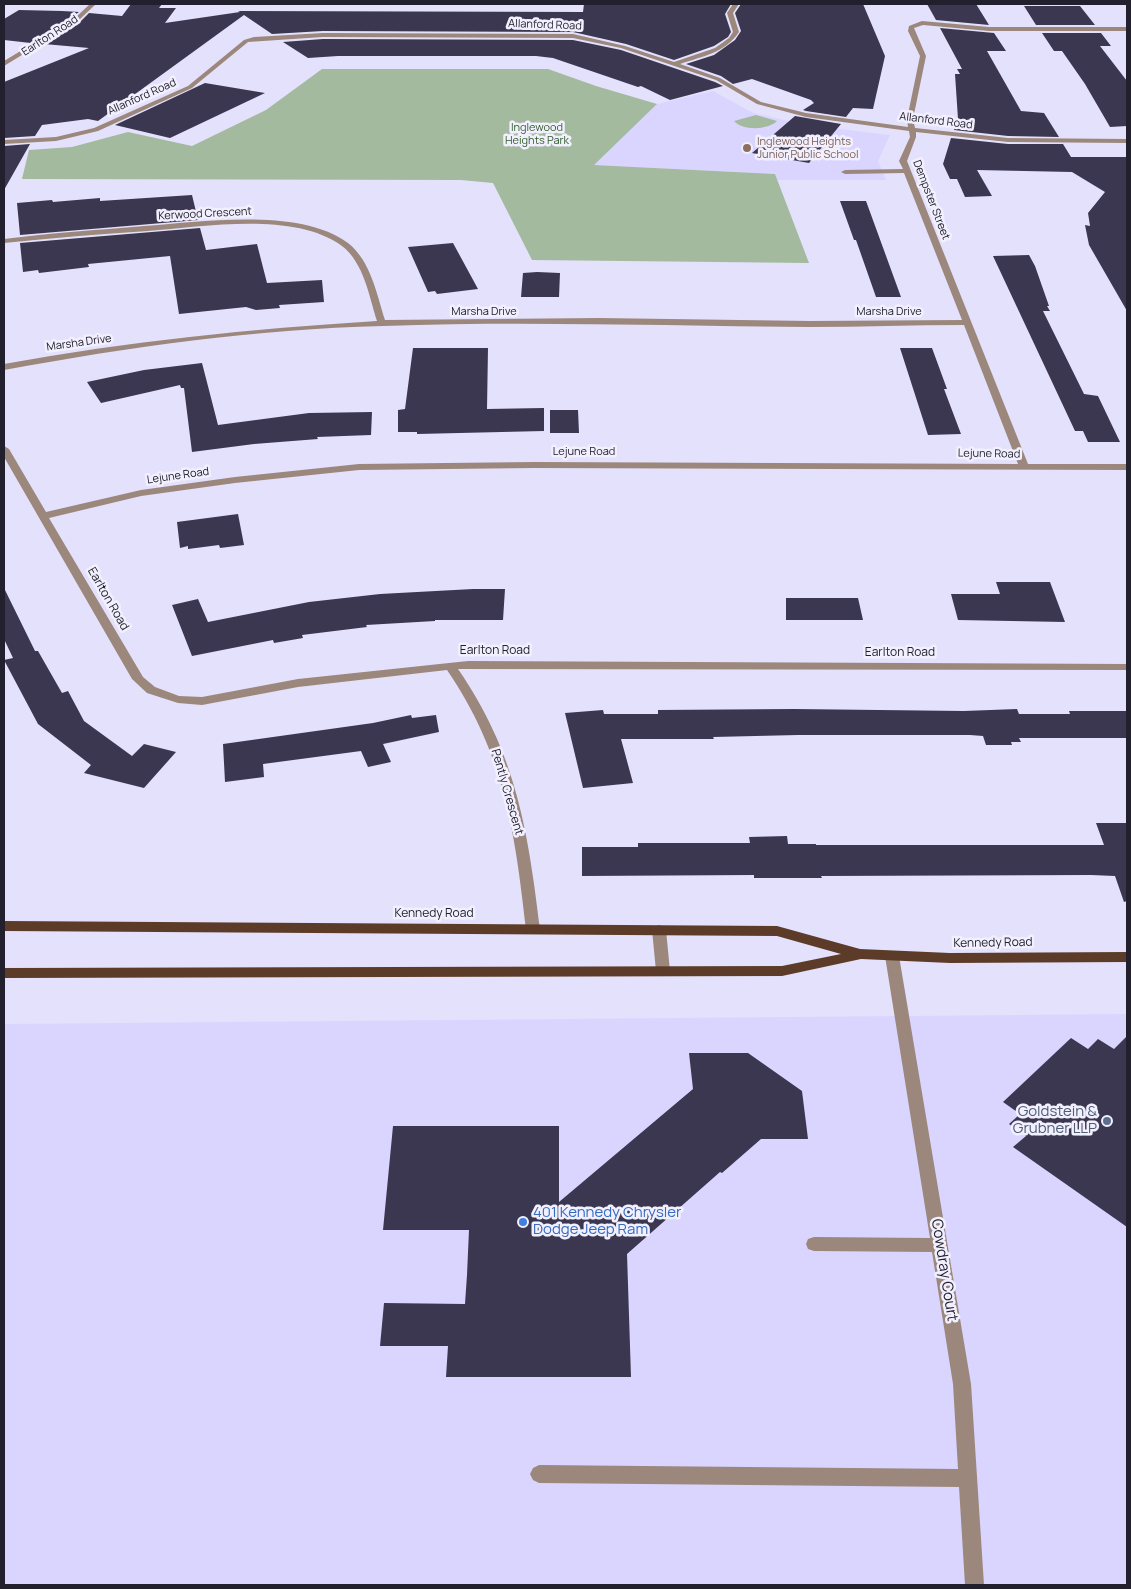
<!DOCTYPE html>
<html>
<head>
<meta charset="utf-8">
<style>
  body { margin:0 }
  #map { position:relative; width:1131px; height:1589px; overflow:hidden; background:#e4e1fc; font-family:Manrope,sans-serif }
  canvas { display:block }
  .frame { position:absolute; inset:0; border:5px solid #22202c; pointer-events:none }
</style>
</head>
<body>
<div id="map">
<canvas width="1131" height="1589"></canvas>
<div class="frame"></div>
</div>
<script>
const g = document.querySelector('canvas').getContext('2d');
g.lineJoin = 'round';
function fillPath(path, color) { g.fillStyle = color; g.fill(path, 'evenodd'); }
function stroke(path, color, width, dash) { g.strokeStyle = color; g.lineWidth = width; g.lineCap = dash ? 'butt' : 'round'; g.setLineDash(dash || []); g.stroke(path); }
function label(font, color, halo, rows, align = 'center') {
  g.font = font + ' Manrope,sans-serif'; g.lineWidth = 5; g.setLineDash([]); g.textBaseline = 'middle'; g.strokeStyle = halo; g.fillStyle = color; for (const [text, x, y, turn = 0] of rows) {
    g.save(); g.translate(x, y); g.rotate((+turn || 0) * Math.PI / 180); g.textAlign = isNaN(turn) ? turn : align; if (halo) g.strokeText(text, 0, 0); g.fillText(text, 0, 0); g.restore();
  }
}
const built = new Path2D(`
  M713 91 753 113 806 125 890 135 878 161 886 180H777L775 174 593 165 657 104Z
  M1127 1014V1585H4V1024Z`);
const green = new Path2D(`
  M322 69H548L596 86 657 104 594 165 775 174 809 263 532 260 493 183 461 180 22 179 29 150 72 147 128 132 192 146 266 110Z
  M756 115 777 121C768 130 743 131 734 121Z`);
const building = new Path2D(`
  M131 4H162L159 8H176L165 23 240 12 238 11 583 12 584 4H731L725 14 731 32 728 37 714 46 674 60 626 44 573 32 323 31 272 34 244 15 98 121 88 119 42 125 35 136 4 138V82L89 48 44 44 80 22 89 13 122 16Z
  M741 4H863L885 56 873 109 853 108 846 117 806 111 803 110 814 103 811 100 752 79 733 84 721 76 686 64 714 55 735 40 741 31 735 13Z
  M927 4H976L989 25 936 20Z
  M1024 6H1080L1095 25H1036Z
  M19 10 62 11 79 12 31 43 4 40V19Z
  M940 28 994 33 1006 51H987L1021 111 1044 113 1059 137 1008 136 954 130 958 119 955 74H960L957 69H962Z
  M1042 33H1101L1111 46H1100L1127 81V126L1110 127 1085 84 1062 51H1054Z
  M323 39 573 40 621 50 715 82 723 86 670 100 641 86 638 87 553 58 536 56H338L308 58 283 42Z
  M205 83 265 93 170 138 115 125Z
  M795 116 841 124 809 163 752 153Z
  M951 138 1008 144H1063L1071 157H1127V311L1089 245 1085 225 1090 226 1088 213 1105 192 1072 172 977 170 992 196 965 197 957 179H950L943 164Z
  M30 144 4 190V146Z
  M192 195 198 220 20 235 17 203 52 200 53 202 100 198V201Z
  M840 201H866L901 297H876L856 240H854Z
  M200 228 206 250 257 244 267 283 322 280 324 302 279 305 280 308 256 310 246 307 179 314 170 256 88 264 89 267 39 273 38 270 23 272 20 243Z
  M453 243 478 289 437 294 435 291 428 292 408 247Z
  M1029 255 1035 266 1049 306H1047L1050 311H1043L1084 394 1098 396 1120 442H1088L1083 431H1075L993 256Z
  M537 272 560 273 559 297H521L523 273Z
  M413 348H488L487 409 544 408V431L417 434V432H398V410L405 409Z
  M900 348H932L947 389H944L961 434 928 435Z
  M202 363 218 425 309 413 372 412 371 435 317 437 318 439 254 444 192 452 184 388H181L180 385 101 403 87 382 144 370Z
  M550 410H578L579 433H550Z
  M238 514 244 545 220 548 219 545 188 549V546L180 548 177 522Z
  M996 582H1050L1065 622 958 620 951 594H1000Z
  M4 588 35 651H38L62 693 68 691 84 721 132 756 144 744 176 752 144 788 84 773 91 765 38 724 4 660 13 658 4 639Z
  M473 589H505L503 620H435V621L366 625 367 627 302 635 303 638 274 643 273 640 192 656 172 605 198 599 208 622 309 602 380 594Z
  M786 598H858L863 620H786Z
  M794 709 964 711 1017 709 1019 714H1070L1069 711H1127V738H1019L1021 742H1011L1012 745H986L983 736 970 735H798L713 737 714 739H621L633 783 583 788 565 713 603 710 604 714H658V710Z
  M411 715 412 718 436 715 439 732 383 744 391 762 368 767 361 751 263 764 264 777 225 782 223 744 373 723Z
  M1096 823H1127V901L1124 902 1115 876 1091 875 821 876 822 878H754V875L582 876V847H638V843H750L749 837 787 836 788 844H816V845H1104Z
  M1127 1036V1227L1013 1147 1026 1136 1009 1124 1020 1114 1003 1102 1071 1038 1088 1049 1098 1039 1114 1049Z
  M689 1053H748L802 1091 808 1139H761L722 1173 720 1172 627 1254 631 1377H446L448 1346H380L384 1303 465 1304 467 1275 469 1230H383L393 1126H559V1202L693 1089Z`);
const minor = new Path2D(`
  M90 4H96L79 20 4 66V61L75 18Z
  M733 4H739L733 13 739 32C725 53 703 56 680 64L720 78 761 102 806 113 908 127 907 119 920 56 908 31 909 26 922 21 989 27H1127V31H989L923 25 914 28 926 56 913 119 915 128 1008 138 1127 139V143L1008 142 916 132V137L907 161 1028 464H1127V470L534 468 359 470 235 483 141 496 49 518 143 677 155 687 179 696 202 697 298 679 468 661 1127 664V670L458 669C516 753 528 830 540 929L538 932H528L526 929C515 831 504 753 447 670L298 687 202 705 178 703 147 693 132 679 4 457V446L9 449 46 512 141 490 235 477 359 464 534 462 1018 464 964 325C912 325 861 327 809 327 667 326 525 321 383 326 256 329 129 347 4 370V364C128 341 251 329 377 321 369 296 364 263 342 246 294 211 204 227 148 231 100 234 52 238 4 243V239C50 233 97 230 144 226 201 222 300 207 348 243 371 261 377 295 385 320L599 318 810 321 962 320 904 173 845 174 841 172 845 170 903 169 899 161 910 137 909 131 806 117 757 104 716 80 621 48 573 38 323 37 248 42 192 88 98 131 56 141 4 144V140L56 137 94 128 188 86 244 40 254 37 323 33 573 34 625 46 674 62 715 48 729 38 733 32 727 13Z
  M659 925 664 927 666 930 670 971 668 975 663 976 658 975 656 971 652 930 654 927Z
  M892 951 897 952 899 956 971 1384 984 1585H965L959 1487 539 1483 533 1480 530 1474 533 1468 539 1465 958 1469 953 1384 932 1252 814 1251 808 1249 806 1244 808 1239 814 1237 930 1238 885 956 887 952Z`);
const major = new Path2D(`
  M4 921 777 926 860 949 950 953 1127 952V962L950 963 861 959 782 976 4 978V968L782 966 841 954 777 936 4 931Z`);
const markers = [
  [747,148,5,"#8d6e63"],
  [1107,1121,5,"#5c6f8a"],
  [523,1222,5,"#3f7fe0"]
];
const farStreetnames = [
  ["Allanford Road",545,25,2],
  ["Earlton Road",50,36,-33],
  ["Allanford Road",142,97,-24],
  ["Allanford Road",936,121,7],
  ["Dempster Street",931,200,69],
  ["Kerwood Crescent",205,214,-3],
  ["Marsha Drive",484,312],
  ["Marsha Drive",889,312],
  ["Marsha Drive",79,343,-8],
  ["Lejune Road",584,452],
  ["Lejune Road",989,454,1],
  ["Lejune Road",178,476,-8]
];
const farParknames = [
  ["Inglewood",537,128],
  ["Heights Park",537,141]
];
const farEducationnames = [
  ["Inglewood Heights",757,142],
  ["Junior Public School",757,155]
];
const streetNames = [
  ["Earlton Road",108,599,60],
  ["Earlton Road",495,651],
  ["Earlton Road",900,653],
  ["Pently Crescent",507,792,74],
  ["Kennedy Road",434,914],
  ["Kennedy Road",993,943,-1]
];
const nearServicenames = [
  ["Goldstein &",1097,1112],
  ["Grubner LLP",1097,1129]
];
const nearShopnames = [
  ["401 Kennedy Chrysler",533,1213],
  ["Dodge Jeep Ram",533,1230]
];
const nearStreetnames = [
  ["Cowdray Court",944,1270,81]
];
fillPath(built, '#dad5fe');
fillPath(green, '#a3ba9e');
fillPath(building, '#3b3751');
fillPath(minor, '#9b877c');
fillPath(major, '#5c3c28');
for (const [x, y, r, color] of markers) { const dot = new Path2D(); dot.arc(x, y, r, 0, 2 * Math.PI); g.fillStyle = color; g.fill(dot); stroke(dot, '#f2f0fe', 2); }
label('11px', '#22202c', '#f2f0fe', farStreetnames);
label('11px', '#2f5c28', '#f2f0fe', farParknames);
label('11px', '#785e54', '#f2f0fe', farEducationnames, 'left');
label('12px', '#22202c', '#f2f0fe', streetNames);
label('15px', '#4e5e75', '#f2f0fe', nearServicenames, 'right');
label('15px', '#366cbe', '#f2f0fe', nearShopnames, 'left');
label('15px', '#22202c', '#f2f0fe', nearStreetnames);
</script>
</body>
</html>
